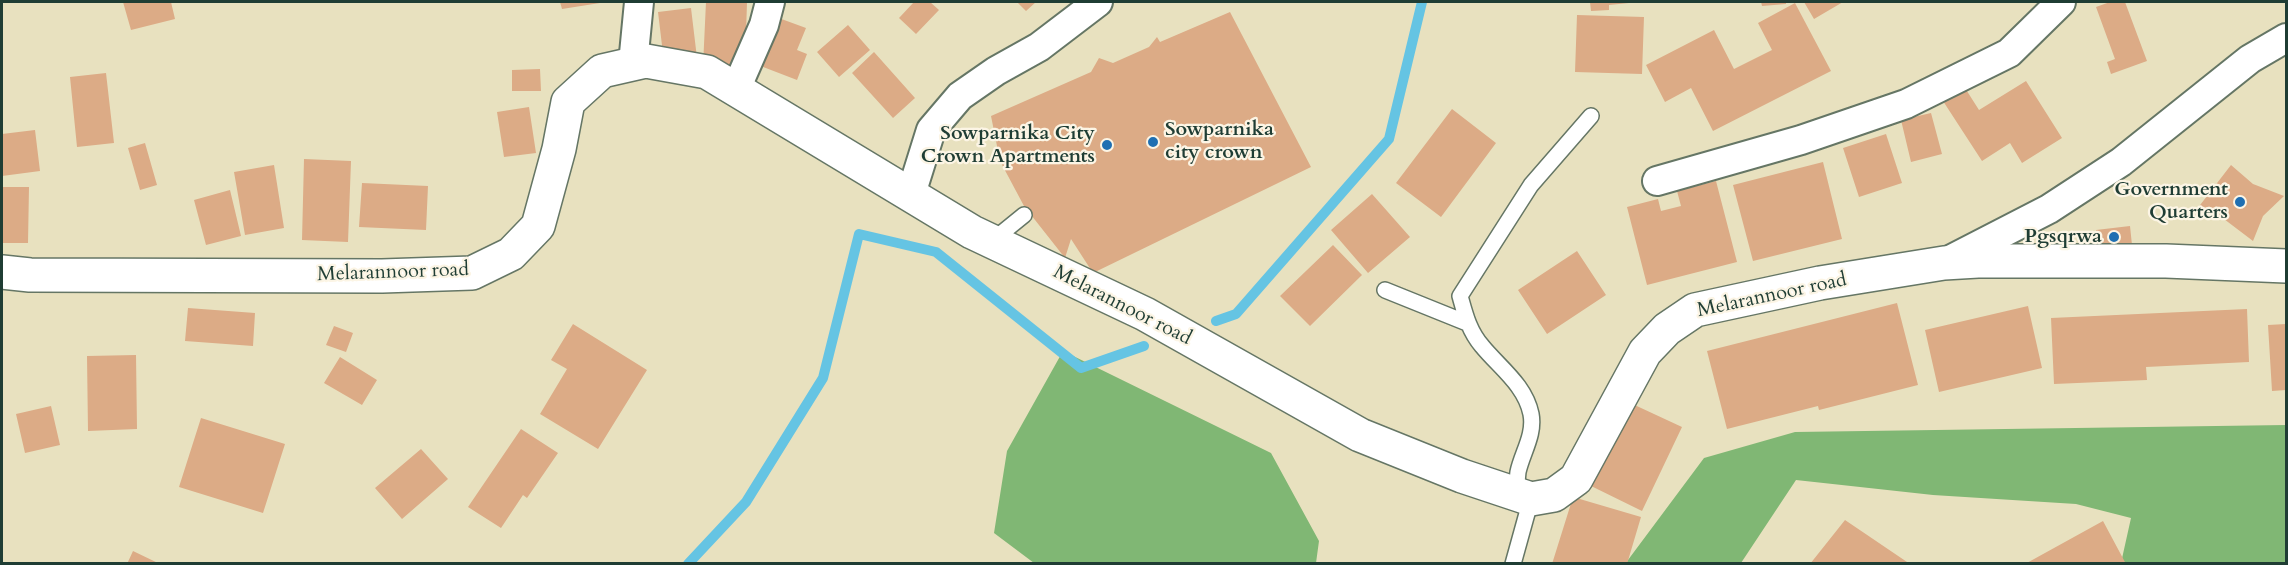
<!DOCTYPE html>
<html>
<head>
<meta charset="utf-8">
<style>
  body { margin:0 }
  #map { position:relative; width:2288px; height:565px; overflow:hidden; background:#e8e1bf; font-family:Cardo,serif }
  canvas { display:block }
  .frame { position:absolute; inset:0; border:3px solid #1f3d34; pointer-events:none }
</style>
</head>
<body>
<div id="map">
<canvas width="2288" height="565"></canvas>
<div class="frame"></div>
</div>
<script>
const g = document.querySelector('canvas').getContext('2d');
g.lineJoin = 'round';
function fillPath(path, color) { g.fillStyle = color; g.fill(path, 'evenodd'); }
function stroke(path, color, width, dash) { g.strokeStyle = color; g.lineWidth = width; g.lineCap = dash ? 'butt' : 'round'; g.setLineDash(dash || []); g.stroke(path); }
function label(font, color, halo, rows, align = 'center') {
  g.font = font + ' Cardo,serif'; g.lineWidth = 4.5; g.setLineDash([]); g.textBaseline = 'middle'; g.strokeStyle = halo; g.fillStyle = color; for (const [text, x, y, turn = 0] of rows) {
    g.save(); g.translate(x, y); g.rotate((+turn || 0) * Math.PI / 180); g.textAlign = isNaN(turn) ? turn : align; if (halo) g.strokeText(text, 0, 0); g.fillText(text, 0, 0); g.restore();
  }
}
const forest = new Path2D(`
  M1063 351 1271 453 1319 541 1316 563H1034L994 533 1007 451Z
  M2286 425V563H2121L2131 518 2076 504 1933 495 1796 480 1741 563 1625 564 1704 458 1795 432Z`);
const stream = new Path2D(`
  M1216 321 1236 314 1389 139 1422 2
  M688 564 746 502 823 378 859 234 936 252 1081 368 1144 346`);
const building = new Path2D(`
  M123 2H171L175 19 131 30Z
  M560 2H600V3L562 9Z
  M706 2H747L745 67 703 66Z
  M914 2H930L939 10 916 34 899 18Z
  M1017 2H1036L1026 11Z
  M1590 2H1629V3L1609 5V10L1591 11Z
  M1761 2H1786V4L1762 6Z
  M1804 2H1843L1814 19Z
  M2110 2H2125L2147 61 2111 74 2107 62 2115 59 2096 7Z
  M1795 3 1831 71 1713 131 1691 88 1665 102 1646 65 1714 30 1734 69 1772 50 1758 23Z
  M691 8 697 58 664 62 658 12Z
  M1230 12 1311 167 1093 273 1071 239 1065 258 1024 206 1000 161 991 116 1091 72 1099 58 1113 63 1149 47 1157 37 1160 42Z
  M1577 15 1644 17 1642 74 1575 72Z
  M776 17 806 28 797 50 807 54 797 80 758 65Z
  M848 25 870 50 839 77 817 52Z
  M874 52 915 98 893 118 852 73Z
  M540 69 541 91H512V70Z
  M106 73 114 143 77 147 70 77Z
  M2026 81 2062 138 2022 163 2010 143 1982 161 1943 101 1965 88 1979 110Z
  M529 107 536 153 504 157 497 112Z
  M1452 109 1496 143 1441 217 1396 183Z
  M1931 113 1942 154 1911 162 1901 120Z
  M35 130 40 171 2 176V134Z
  M1886 134 1902 183 1859 197 1843 148Z
  M145 143 157 185 140 190 128 148Z
  M304 159 351 161 348 242 302 240Z
  M1823 162 1842 239 1753 261 1733 185Z
  M274 165 284 228 245 235 234 172Z
  M2231 165 2253 184 2284 196 2263 216 2253 241 2224 219 2197 209Z
  M1716 181 1737 262 1647 285 1627 207 1658 199 1661 211 1681 206 1677 191Z
  M362 183 428 186 426 230 359 227Z
  M2 187H29L28 243H2Z
  M230 190 241 236 206 245 194 200Z
  M1372 194 1410 237 1368 273 1331 230Z
  M2130 226 2132 245 2097 248 2096 230Z
  M1333 245 1362 275 1310 326 1280 296Z
  M1577 251 1606 295 1547 334 1518 290Z
  M1897 303 1918 385 1819 410 1818 406 1727 429 1707 351Z
  M2028 306 2042 368 1939 392 1925 330Z
  M188 308 255 313 253 346 185 341Z
  M2247 309 2249 362 2146 367 2147 380 2054 384 2051 318Z
  M573 324 647 370 598 449 540 414 567 369 551 360Z
  M2286 324V390L2272 391 2268 325Z
  M334 326 353 333 346 352 326 345Z
  M136 355 137 429 88 431 87 356Z
  M340 357 377 380 362 405 324 383Z
  M1626 401 1682 427 1642 511 1587 484Z
  M51 406 60 445 25 453 16 414Z
  M201 418 285 444 263 513 179 487Z
  M521 429 558 453 527 498 523 495 501 528 468 507Z
  M421 449 448 479 402 519 375 488Z
  M1573 497 1641 517 1627 564H1552Z
  M1845 520 1910 564H1810Z
  M2103 521 2126 564H2025Z
  M133 551 160 564H127Z`);
const service = new Path2D(`
  M992 241 1024 215
  M1385 290 1467 323
  M1516 496C1517 488 1517 480 1518 472 1522 453 1535 435 1531 414 1525 385 1500 368 1482 346 1469 331 1465 314 1460 296L1531 185 1591 116
  M1513 564 1531 499`);
const minor = new Path2D(`
  M633 64 639 2
  M736 89 764 25 770 2
  M1657 181 1801 140 1906 104 2009 53 2061 2
  M911 194 931 130 960 96 996 71 1039 47 1098 2
  M1946 262 2049 209 2121 162 2250 59 2286 38`);
const tertiary = new Path2D(`
  M2 272 30 275 382 276 472 273 511 254 538 226 559 149 568 102 602 71 646 61 707 72 972 232 1145 314 1360 435 1462 476 1531 499 1554 495 1576 479 1645 352 1667 329 1695 310 1820 283 1944 263 1978 261H2166L2286 266`);
const markers = [
  [1153,142,6,"#1f6fb2"],
  [1107,145,6,"#1f6fb2"],
  [2240,202,6,"#1f6fb2"],
  [2114,237,6,"#1f6fb2"]
];
const poiNames = [
  ["Sowparnika",1165,130,"left"],
  ["city crown",1165,153,"left"],
  ["Sowparnika City",1095,134],
  ["Crown Apartments",1095,157],
  ["Government",2228,190],
  ["Quarters",2228,213],
  ["Pgsqrwa",2102,237]
];
const streetNames = [
  ["Melarannoor road",393,273,-2],
  ["Melarannoor road",1772,296,-12],
  ["Melarannoor road",1122,306,27]
];
fillPath(forest, '#80b774');
stroke(stream, '#65c4e3', 10);
fillPath(building, '#dcab86');
stroke(service, '#657665', 18);
stroke(minor, '#657665', 32);
stroke(tertiary, '#657665', 36);
stroke(service, '#fff', 15);
stroke(minor, '#fff', 28);
stroke(tertiary, '#fff', 33);
for (const [x, y, r, color] of markers) { const dot = new Path2D(); dot.arc(x, y, r, 0, 2 * Math.PI); g.fillStyle = color; g.fill(dot); stroke(dot, '#fcf5e5', 2); }
label('bold 20px', '#1f3d34', '#fcf5e5', poiNames, 'right');
label('20px', '#1f3d34', '#fcf5e5', streetNames);
</script>
</body>
</html>
